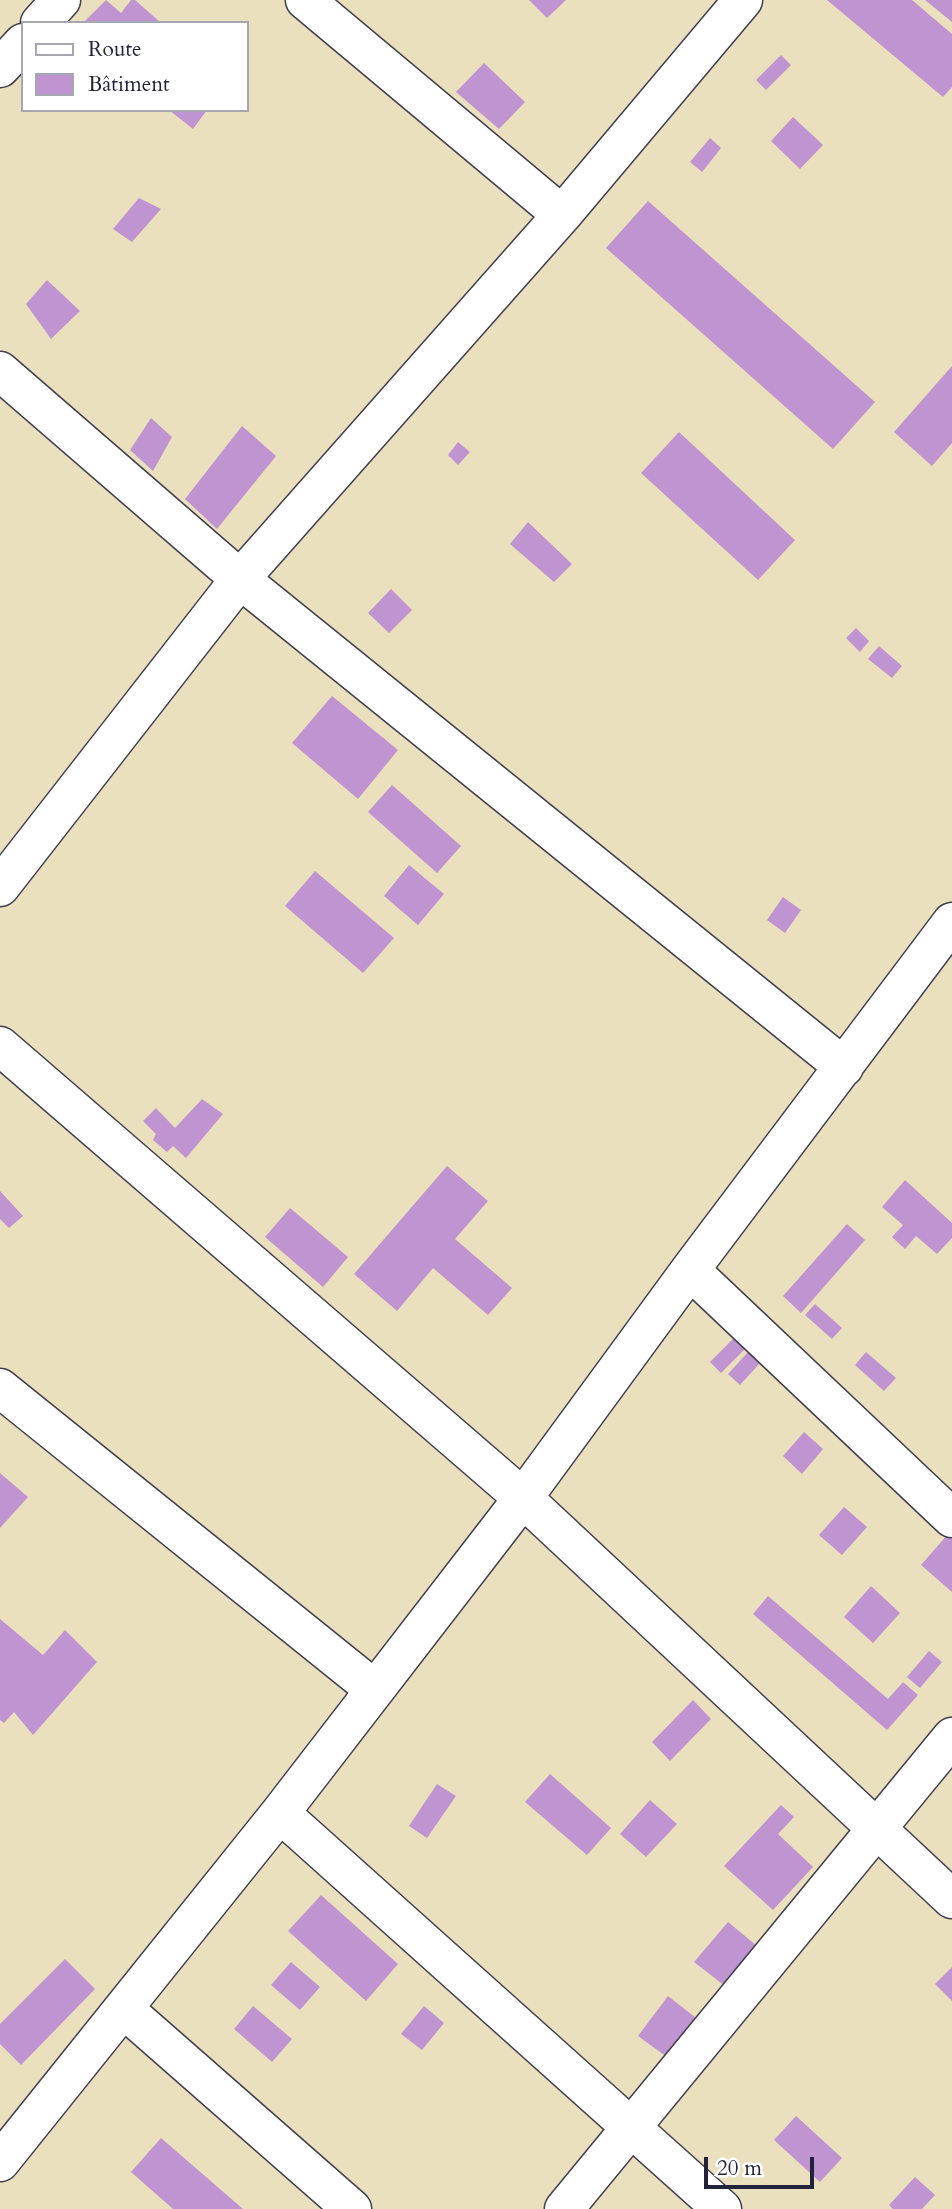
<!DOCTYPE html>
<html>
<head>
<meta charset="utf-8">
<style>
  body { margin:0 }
  #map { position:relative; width:952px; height:2209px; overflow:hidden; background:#eae0bd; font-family:Cardo,serif }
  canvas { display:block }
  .legend { position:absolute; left:21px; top:21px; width:228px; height:91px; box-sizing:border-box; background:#fff; border:2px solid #a7a7b1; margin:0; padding:9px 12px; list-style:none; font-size:21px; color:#22223b }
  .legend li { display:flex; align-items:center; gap:14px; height:35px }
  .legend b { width:35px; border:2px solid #a7a7b1 }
  .scale { position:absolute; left:704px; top:2157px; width:110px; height:32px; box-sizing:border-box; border:4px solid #22223b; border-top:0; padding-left:9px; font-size:21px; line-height:24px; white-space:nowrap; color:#22223b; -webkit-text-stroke:5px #fff; paint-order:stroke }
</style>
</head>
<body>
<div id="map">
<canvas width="952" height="2209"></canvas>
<ul class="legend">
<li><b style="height:9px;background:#fff"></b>Route</li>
<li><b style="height:19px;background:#c094d0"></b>Bâtiment</li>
</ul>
<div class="scale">20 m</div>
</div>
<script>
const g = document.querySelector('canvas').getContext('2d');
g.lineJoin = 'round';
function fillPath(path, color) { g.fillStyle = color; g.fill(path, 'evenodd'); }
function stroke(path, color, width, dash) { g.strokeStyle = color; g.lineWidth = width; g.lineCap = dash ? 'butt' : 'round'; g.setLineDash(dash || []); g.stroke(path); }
const building = new Path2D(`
  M106 0 121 13 131 0H135L161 23H83Z
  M529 0H566L547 18Z
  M827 0H912L952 34V87L943 97Z
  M925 0H952V22Z
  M781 55 791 65 766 90 756 80Z
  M484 63 525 102 499 129 456 92Z
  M169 110H207L193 129Z
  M793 117 823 145 800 169 771 141Z
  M710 138 721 148 702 172 690 162Z
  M139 198 161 209 132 242 113 229Z
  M648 201 875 402 833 449 606 248Z
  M47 280 80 311 51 339 26 304Z
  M952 366V443L932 466 894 432Z
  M151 418 172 437 153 471 130 450Z
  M242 426 276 456 217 529 185 499Z
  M679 432 795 540 758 580 641 473Z
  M458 442 470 452 458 465 448 455Z
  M528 522 572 564 554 582 510 544Z
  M391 589 412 610 389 633 368 613Z
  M856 628 869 641 860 652 846 638Z
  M879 646 902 666 892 678 868 659Z
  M332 696 398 750 358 799 292 743Z
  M392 785 461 846 437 873 368 812Z
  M409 865 444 894 418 925 384 896Z
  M315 871 394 938 363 973 285 906Z
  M783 897 801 910 785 933 767 920Z
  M202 1099 223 1114 186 1158 173 1146 167 1152 153 1140 156 1134 143 1121 156 1108 175 1128Z
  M447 1166 488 1201 455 1239 512 1288 488 1315 433 1268 397 1311 354 1274Z
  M905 1180 952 1223V1238L937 1254 916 1236 905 1249 892 1237 903 1225 882 1207Z
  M0 1191 23 1216 9 1228 0 1219Z
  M290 1208 348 1257 323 1287 265 1237Z
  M847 1224 865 1240 801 1313 783 1296Z
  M815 1304 842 1328 832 1339 805 1315Z
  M734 1338 745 1349 721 1373 710 1362Z
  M748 1352 760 1363 740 1385 728 1374Z
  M866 1352 896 1378 884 1391 855 1365Z
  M804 1432 823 1449 802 1474 783 1456Z
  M0 1473 28 1497 0 1528Z
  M844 1507 867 1527 842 1555 819 1535Z
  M948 1534 952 1538V1592L921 1565Z
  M871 1586 900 1613 873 1643 844 1617Z
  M768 1596 888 1699 903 1682 918 1695 887 1730 753 1614Z
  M0 1619 43 1655 65 1630 97 1662 33 1735 14 1712 4 1723 0 1720Z
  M929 1651 942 1662 920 1688 907 1677Z
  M693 1700 711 1719 670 1761 652 1742Z
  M550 1774 611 1828 587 1855 525 1802Z
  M437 1784 456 1796 427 1838 409 1826Z
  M650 1800 677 1824 646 1857 620 1834Z
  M781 1805 794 1817 778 1834 813 1867 773 1910 724 1866Z
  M321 1895 398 1964 366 2001 288 1931Z
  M728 1922 757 1946 725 1986 694 1962Z
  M65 1959 95 1989 21 2065 0 2044V2024Z
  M291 1962 320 1987 300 2010 271 1985Z
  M952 1967V2001L935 1984Z
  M668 1996 700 2021 671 2060 638 2036Z
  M253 2006 292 2039 272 2062 234 2029Z
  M424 2006 444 2023 422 2050 401 2034Z
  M796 2116 842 2158 820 2182 774 2140Z
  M161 2138 243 2209H173L131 2172Z
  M915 2177 935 2195 922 2209H893L889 2205Z`);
const minor = new Path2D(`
  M305 0 562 215
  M40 23 61 0
  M0 68 23 43
  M0 371 240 579 844 1067
  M0 887 240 579 562 215 743 0
  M0 1046 523 1498 952 1899
  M690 1270 952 1518
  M0 1388 374 1689
  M280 1813 722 2209
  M124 2009 352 2209
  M0 2162 280 1813 523 1498 690 1270 952 922
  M564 2209 952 1737`);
fillPath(building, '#c094d0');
stroke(minor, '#403e4e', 41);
stroke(minor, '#fff', 38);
</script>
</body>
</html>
